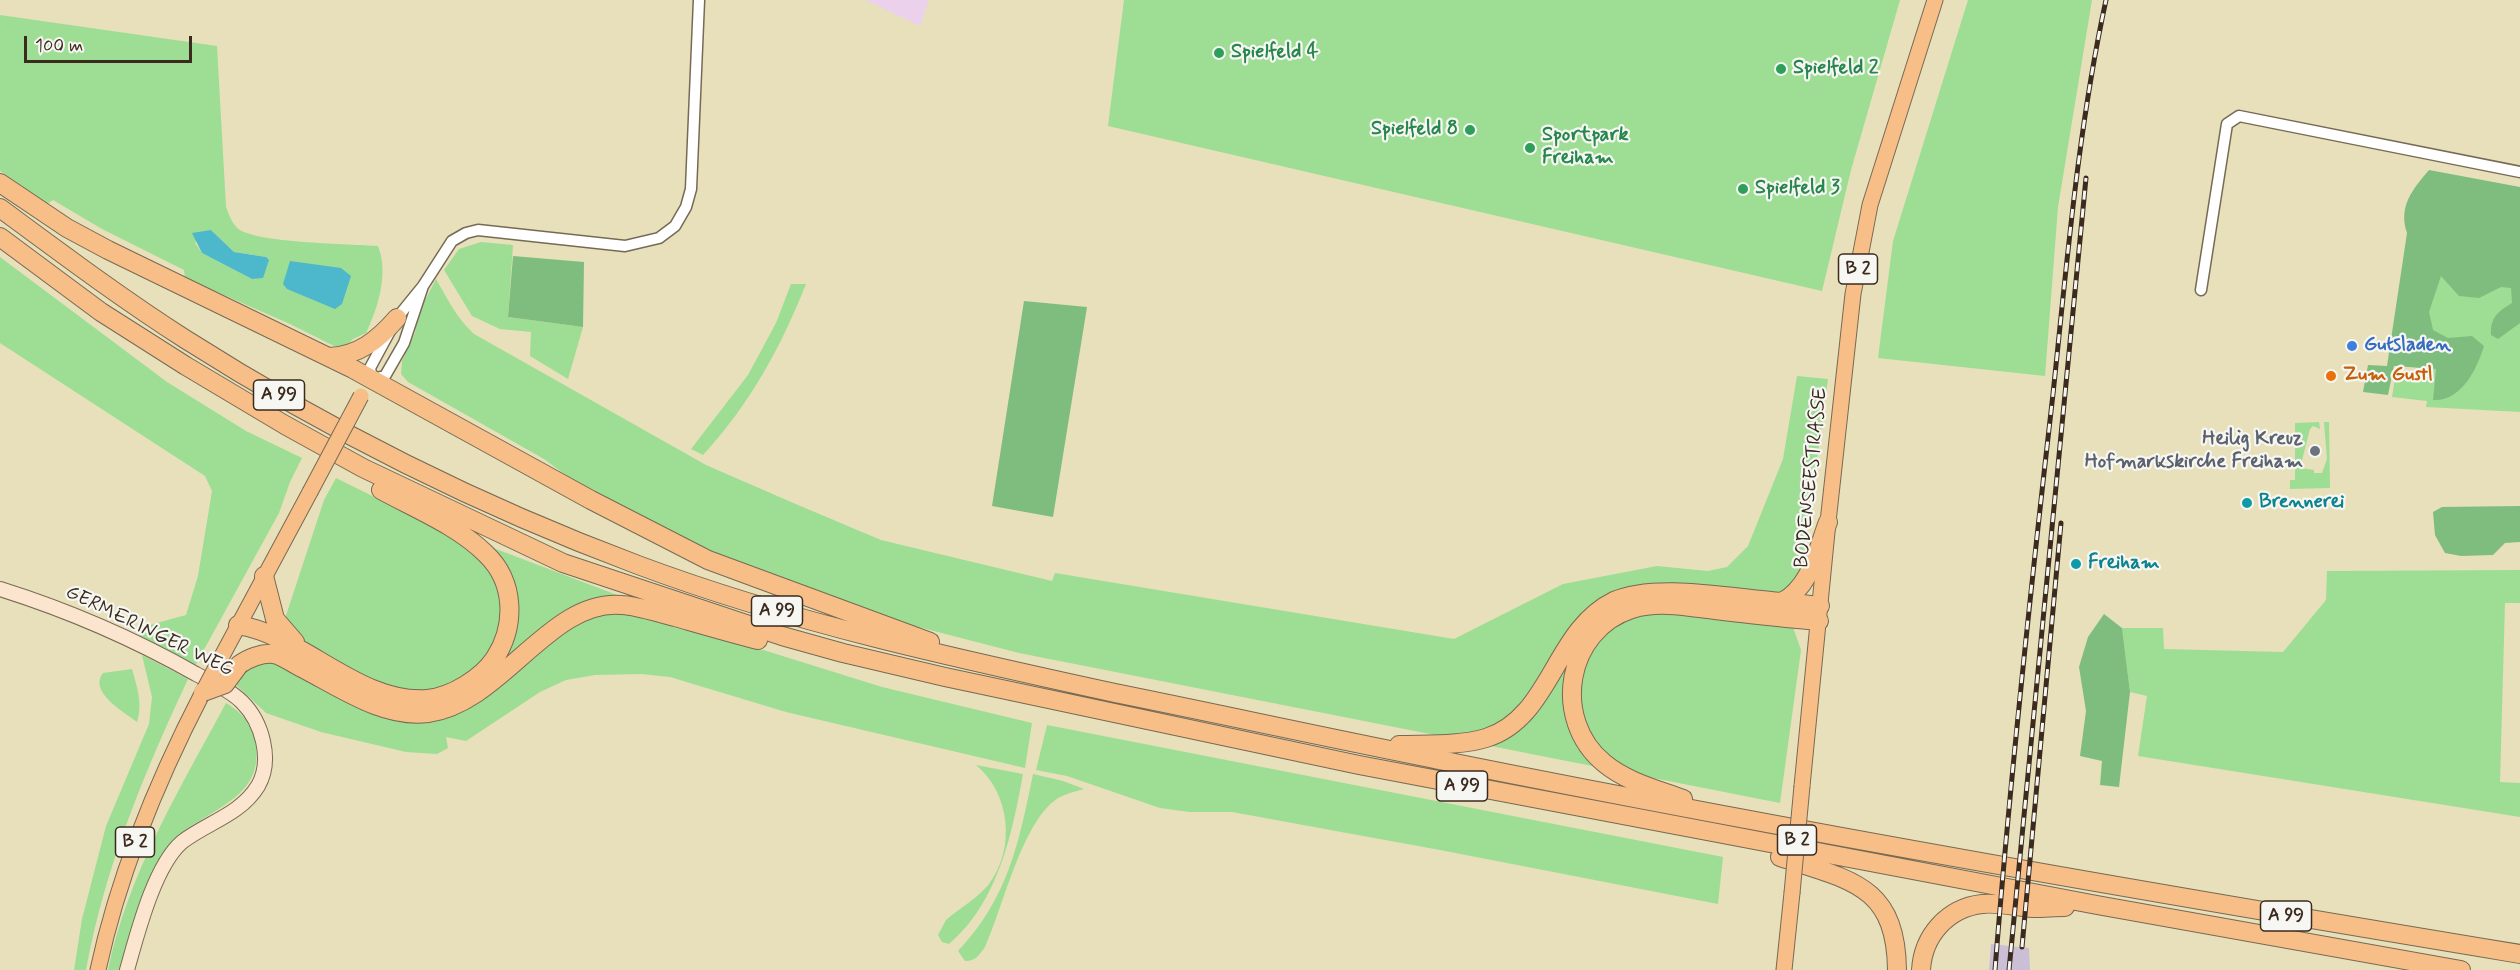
<!DOCTYPE html>
<html>
<head>
<meta charset="utf-8">
<style>
  body { margin:0 }
  #map { position:relative; width:2520px; height:970px; overflow:hidden; background:#e7e0ba; font-family:Mynerve,sans-serif }
  canvas { display:block }
  .scale { position:absolute; left:24px; top:36px; width:168px; height:27px; box-sizing:border-box; border:3px solid #3b2a1e; border-top:0; padding-left:8px; font-size:18px; line-height:21px; white-space:nowrap; color:#3b2a1e; -webkit-text-stroke:4px #f6f6f2; paint-order:stroke }
</style>
</head>
<body>
<div id="map">
<canvas width="2520" height="970"></canvas>
<div class="scale">100 m</div>
</div>
<script>
const g = document.querySelector('canvas').getContext('2d');
g.lineJoin = 'round';
function fillPath(path, color) { g.fillStyle = color; g.fill(path, 'evenodd'); }
function stroke(path, color, width, dash) { g.strokeStyle = color; g.lineWidth = width; g.lineCap = dash ? 'butt' : 'round'; g.setLineDash(dash || []); g.stroke(path); }
function label(font, color, halo, rows, align = 'center') {
  g.font = font + ' Mynerve,sans-serif'; g.lineWidth = 4.5; g.setLineDash([]); g.textBaseline = 'middle'; g.strokeStyle = halo; g.fillStyle = color; for (const [text, x, y, turn = 0] of rows) {
    g.save(); g.translate(x, y); g.rotate((+turn || 0) * Math.PI / 180); g.textAlign = isNaN(turn) ? turn : align; if (halo) g.strokeText(text, 0, 0); g.fillText(text, 0, 0); g.restore();
  }
}
const built = new Path2D(`
  M865 0H929L920 26Z`);
const industrial = new Path2D(`
  M1991 944 2029 948 2030 970H1989Z`);
const green = new Path2D(`
  M1124 0H1900L1851 170 1822 291 1108 126Z
  M1968 0H2092L2058 207 2045 376 1878 358 1893 241Z
  M0 15 217 46 226 207C229 215 233 226 240 230 261 243 349 244 378 246 389 273 378 308 366 333L353 339 342 350 290 324 185 278 184 270 102 229 53 200 47 204 0 171ZM211 230 234 252 266 257 252 279 202 253 195 243Z
  M481 242 513 245 508 317 583 327 568 379 530 356 531 332 500 329 472 316 444 270 459 249Z
  M2411 243 2520 254V412L2426 407 2427 401 2392 397 2395 378 2417 374 2431 377 2433 366Z
  M0 257 167 382 246 431 302 458 290 482 279 513 195 666 138 638 146 626 186 615 198 576 212 491 205 476 0 343Z
  M436 279C447 298 457 319 474 334L706 465 798 505 881 540 1052 581 1055 573 1454 639 1563 584 1657 566 1708 571 1727 567 1748 546 1783 459 1797 376 1828 379 1794 630 1801 650 1780 803 1019 653 872 615 754 573 579 485 544 459 408 382 401 374 402 361 415 333 419 312Z
  M791 284H806C780 349 750 404 703 455L691 449 748 375 776 323Z
  M2319 422 2320 429 2313 426 2310 429 2300 468 2314 470V473H2322L2327 459 2324 422H2329L2330 488 2290 489V480H2295V423Z
  M336 478 425 522 625 598 696 629 882 687 1032 723 1025 768 786 712 670 677 641 674 595 675 566 680 540 692 466 741 446 737 448 748 437 754 406 752 321 732 266 713 234 683 246 668 271 661 324 500Z
  M2520 570V603H2505L2500 782 2520 783V817L2138 756 2147 696 2130 692 2122 628H2163L2164 649 2283 652 2326 600 2327 571Z
  M142 655 188 679C144 773 105 867 86 970H74L82 919 106 826 149 724 152 697Z
  M132 669C137 687 143 704 137 722 124 712 88 692 103 673Z
  M226 703C242 713 251 722 255 741 268 806 193 809 166 850 144 885 135 931 123 970H108C128 873 180 789 226 703Z
  M1047 725 1723 857 1718 904 1440 850 1232 812H1189L1160 808 1067 776 1036 770Z
  M976 765 1023 774C1012 835 998 902 949 944L942 942 938 935 946 920C960 908 978 898 989 884 1016 848 1010 793 976 765Z
  M1033 774 1063 781 1084 789C1074 792 1063 794 1054 801 1021 827 1003 907 985 947 979 955 976 961 965 961L958 951C1008 898 1019 843 1033 774Z`);
const forest = new Path2D(`
  M2429 170 2520 187V323L2498 339 2491 335C2490 317 2499 311 2512 303L2511 288 2501 287 2479 298 2459 296 2441 276 2429 312 2433 330 2448 338 2472 336 2484 346C2477 369 2461 402 2433 400L2436 369 2394 366 2388 395 2363 392 2368 365 2387 366 2407 233C2398 206 2413 189 2429 170Z
  M513 256 584 262 583 327 508 317Z
  M1024 301 1087 307 1053 517 992 506Z
  M2520 506V542L2505 543 2493 555 2461 556 2445 553 2435 535 2433 512 2442 507Z
  M2104 614 2122 628 2130 692 2119 787 2100 785 2102 761 2080 756 2086 711 2079 667 2088 637Z`);
const water = new Path2D(`
  M211 230 234 252 266 257 269 260 263 278 252 279 202 253 192 233Z
  M290 261 341 268 351 276 342 304 335 309 287 289 283 284Z`);
const street = new Path2D(`
  M423 286 404 343 385 376 372 379 370 368 397 318 423 286 452 241 466 233 478 230 625 246 659 238 675 226 686 207 691 189 699 0
  M2201 290 2227 124 2239 116 2520 172`);
const secondary = new Path2D(`
  M0 589C67 610 134 639 196 674 211 682 229 689 242 702 262 722 273 760 258 786 240 815 208 822 182 842 154 866 137 935 127 970`);
const primary = new Path2D(`
  M222 656 310 492
  M1802 786 1828 522 1853 294 1870 205 1935 0
  M98 970C119 872 157 781 203 692
  M1784 970 1792 893`);
const highway = new Path2D(`
  M0 183 67 228 108 250 353 369 591 500 708 560 930 642
  M0 208C61 253 121 298 185 339 328 430 480 506 638 565 793 623 954 658 1115 693 1229 716 1342 741 1455 763 1809 834 2164 895 2520 954
  M0 237 101 312 186 366 285 425 363 468 563 563 782 636 843 653 945 677 1359 765 2097 905 2461 970
  M329 357C358 356 378 340 397 318
  M264 576 275 619 295 642
  M1782 602 1820 606
  M238 625C303 635 358 704 427 699 451 697 482 678 495 658 516 625 515 582 486 554 458 526 416 509 381 490
  M239 665C248 658 262 653 273 654 282 655 293 664 302 668 339 687 384 719 428 713 502 703 550 598 622 605 639 606 658 613 675 617 703 625 730 633 758 640
  M1399 745C1427 744 1459 746 1486 738 1551 718 1554 630 1614 601 1657 582 1735 599 1782 602 1811 586 1817 551 1828 522
  M1683 799C1656 789 1627 782 1604 763 1551 719 1566 630 1632 609 1661 600 1694 608 1723 611 1755 615 1787 618 1819 621
  M1780 857C1849 880 1896 884 1897 970
  M1921 970C1923 936 1947 908 1982 904 1999 902 2016 907 2033 908 2044 908 2055 907 2065 907`);
const rail = new Path2D(`
  M2022 947 2061 523
  M1995 970C2010 778 2031 586 2053 394 2067 262 2078 129 2106 0
  M2009 970 2086 178`);
const primaryBridge = new Path2D(`
  M310 492 361 396
  M203 692 222 656
  M1792 893 1802 786`);
const highwayBridge = new Path2D(`
  M203 692 225 684 239 665`);
const markers = [
  [1219,53,6,"#2e9e5b"],
  [1781,69,6,"#2e9e5b"],
  [1470,130,6,"#2e9e5b"],
  [1530,148,6,"#2e9e5b"],
  [1743,189,6,"#2e9e5b"],
  [2352,346,6,"#3f7fe0"],
  [2331,376,6,"#e8710a"],
  [2315,451,6,"#6b7280"],
  [2247,503,6,"#0f9aa8"],
  [2076,564,6,"#0f9aa8"]
];
const shields = [
  [1858,269,39],
  [279,395,51],
  [777,611,51],
  [1462,786,51],
  [1797,840,39],
  [135,842,39],
  [2286,916,51]
];
const shieldNames = [
  ["B 2",1858,269],
  ["A 99",279,395],
  ["A 99",777,611],
  ["A 99",1462,786],
  ["B 2",1797,840],
  ["B 2",135,842],
  ["A 99",2286,916]
];
const leisureNames = [
  ["Spielfeld 4",1231,53],
  ["Spielfeld 2",1793,69],
  ["Spielfeld 8",1458,130,"right"],
  ["Sportpark",1542,136],
  ["Freiham",1542,159],
  ["Spielfeld 3",1755,189]
];
const shopNames = [
  ["Gutsladen",2364,346]
];
const foodNames = [
  ["Zum Gustl",2343,376]
];
const worshipNames = [
  ["Heilig Kreuz",2303,440],
  ["Hofmarkskirche Freiham",2303,463]
];
const streetNames = [
  ["BODENSEESTRASSE",1812,478,-84],
  ["GERMERINGER WEG",149,632,26]
];
const cultureNames = [
  ["Brennerei",2259,503],
  ["Freiham",2088,564]
];
fillPath(built, '#ebd1eb');
fillPath(industrial, '#cbbfd5');
fillPath(green, '#9dde94');
fillPath(forest, '#7ebd7e');
fillPath(water, '#4db7cb');
stroke(street, '#776a55', 13);
stroke(secondary, '#776a55', 16);
stroke(primary, '#776a55', 17);
stroke(highway, '#776a55', 20);
stroke(street, '#fff', 10);
stroke(secondary, '#fce5cf', 14);
stroke(primary, '#f7be87', 15);
stroke(highway, '#f7be87', 18);
stroke(rail, '#3b2a1e', 5);
stroke(rail, '#f6f6f2', 3, [9]);
stroke(primaryBridge, '#776a55', 17, []);
stroke(highwayBridge, '#776a55', 20, []);
stroke(primaryBridge, '#f7be87', 15);
stroke(highwayBridge, '#f7be87', 18);
for (const [x, y, r, color] of markers) { const dot = new Path2D(); dot.arc(x, y, r, 0, 2 * Math.PI); g.fillStyle = color; g.fill(dot); stroke(dot, '#f6f6f2', 2); }
for (const [x, y, w] of shields) { const box = new Path2D(); box.roundRect(x - w / 2, y - 15, w, 30, 4.5); g.fillStyle = '#f6f6f2'; g.fill(box); stroke(box, '#3b2a1e', 1.5); }
label('bold 18px', '#3b2a1e', null, shieldNames);
label('bold 20px', '#27864d', '#f6f6f2', leisureNames, 'left');
label('bold 20px', '#366cbe', '#f6f6f2', shopNames, 'left');
label('bold 20px', '#c56008', '#f6f6f2', foodNames, 'left');
label('bold 20px', '#5b616d', '#f6f6f2', worshipNames, 'right');
label('20px', '#3b2a1e', '#f6f6f2', streetNames);
label('bold 20px', '#0d838f', '#f6f6f2', cultureNames, 'left');
</script>
</body>
</html>
